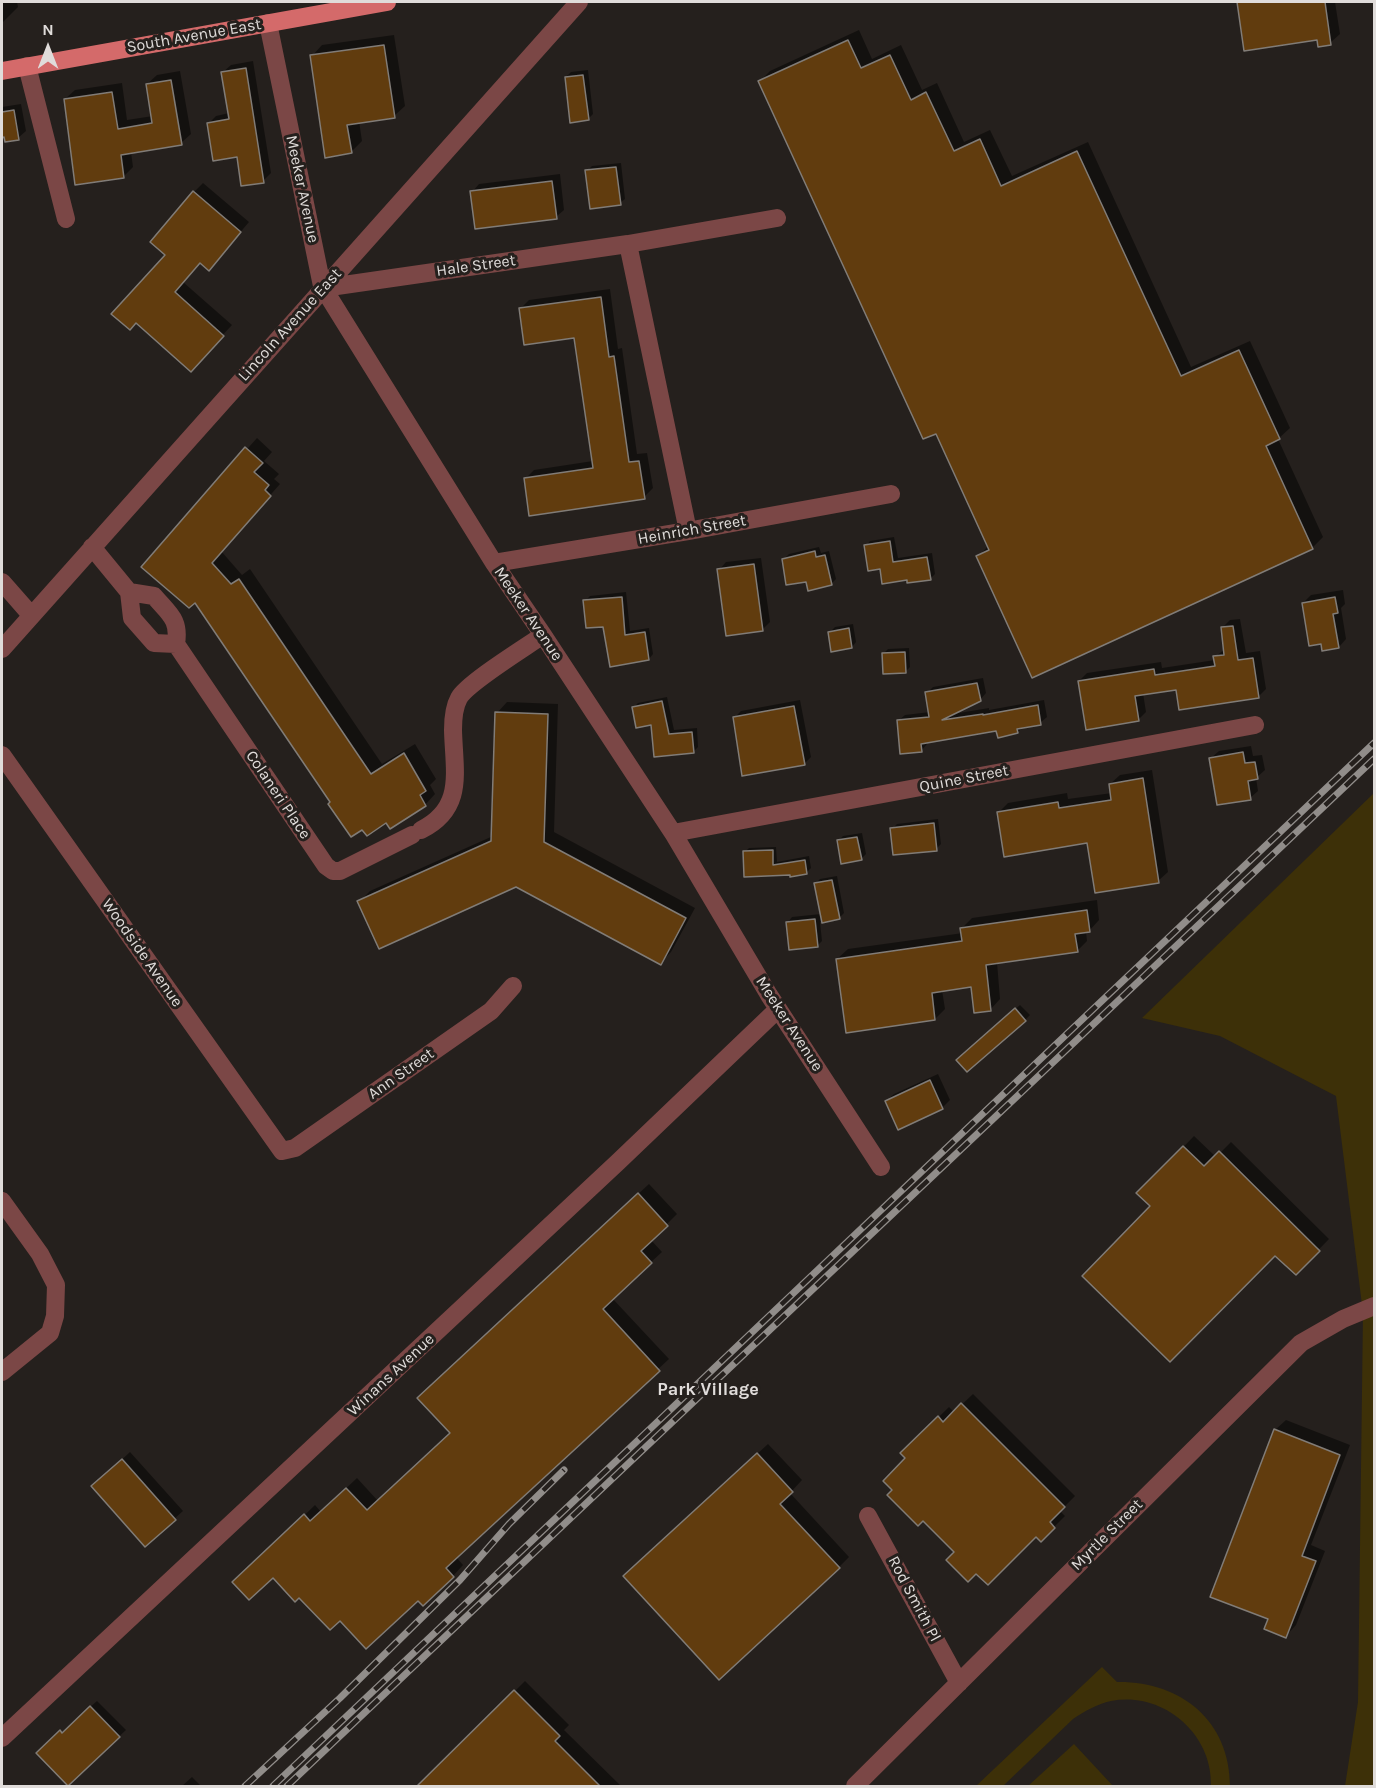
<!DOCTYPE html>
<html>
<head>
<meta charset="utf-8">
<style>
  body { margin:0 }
  #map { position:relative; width:1376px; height:1788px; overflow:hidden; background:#25201d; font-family:Karla,sans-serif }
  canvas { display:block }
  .frame { position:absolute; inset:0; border:3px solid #e0dcda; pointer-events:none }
  .north { position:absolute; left:18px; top:18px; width:60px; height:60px; -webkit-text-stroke:4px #25201d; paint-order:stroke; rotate:0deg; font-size:16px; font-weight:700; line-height:24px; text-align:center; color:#e0dcda }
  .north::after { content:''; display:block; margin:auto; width:21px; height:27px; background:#e0dcda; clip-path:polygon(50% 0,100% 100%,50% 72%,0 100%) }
</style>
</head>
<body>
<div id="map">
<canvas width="1376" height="1788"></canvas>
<div class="frame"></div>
<div class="north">N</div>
</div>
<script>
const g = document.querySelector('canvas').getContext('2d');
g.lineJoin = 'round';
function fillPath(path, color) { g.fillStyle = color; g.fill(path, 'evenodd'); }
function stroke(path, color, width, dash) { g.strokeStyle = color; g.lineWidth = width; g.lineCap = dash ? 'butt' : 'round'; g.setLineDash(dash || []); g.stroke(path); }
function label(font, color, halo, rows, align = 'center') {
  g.font = font + ' Karla,sans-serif'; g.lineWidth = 6; g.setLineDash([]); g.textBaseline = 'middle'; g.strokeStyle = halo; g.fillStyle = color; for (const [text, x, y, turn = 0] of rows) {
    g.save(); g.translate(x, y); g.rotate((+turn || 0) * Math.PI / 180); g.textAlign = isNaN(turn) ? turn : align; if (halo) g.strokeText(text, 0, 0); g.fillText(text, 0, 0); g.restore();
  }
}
const green = new Path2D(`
  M1374 793V1786H1345L1358 1702 1363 1313 1336 1096 1220 1036 1142 1018Z
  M1102 1667 1117 1682C1180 1681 1230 1720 1230 1786H1211C1213 1734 1163 1691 1111 1701 1097 1704 1085 1711 1073 1719L1003 1786H976Z
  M1074 1744 1113 1786H1028Z`);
const shadow = new Path2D(`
  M2 2H17L18 7 2 23Z
  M1238 2H1335L1340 34 1330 43 1318 39 1245 49Z
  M859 30 872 59 901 45 922 90 937 83 964 142 990 130 1012 176 1088 142 1191 367 1250 341 1290 428 1278 439 1323 537 1312 548 1033 676 978 557 989 545 936 432 760 81 770 71Z
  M394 35 405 106 394 116 359 121 362 141 351 152 312 56 322 45Z
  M253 61 271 173 263 181 209 123 216 116 229 113 223 72 231 65Z
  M588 70 593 114 588 119 566 77 571 72Z
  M180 71 191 134 181 143 131 152 133 167 124 176 65 99 75 90 122 83 127 120 153 116 147 84 157 75Z
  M21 104 26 131 18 138 2 136V107Z
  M621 163 625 199 620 203 587 171 592 166Z
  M560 174 564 210 556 217 472 192 479 184Z
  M203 183 249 222 209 269 200 262 183 282 232 325 190 370 167 255 194 192Z
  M610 289 618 349 622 348 637 454 647 453 653 488 644 497 525 479 534 470 593 461 575 337 520 309 529 300Z
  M257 438 272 452 264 461 279 474 274 479 280 484 221 551 242 575 250 569 382 764 415 744 436 779 430 785 435 794 425 805 386 821 332 802 195 601 143 566Z
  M894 537 898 558 932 553 935 574 930 579 908 578 881 568 866 546 870 541Z
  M819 547 821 553 829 551 836 579 831 584 807 580 784 559 789 554Z
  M761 558 770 622 762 630 719 570 726 562Z
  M1343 590 1345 604 1341 608 1346 639 1339 647 1303 603 1311 595Z
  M626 592 630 631 649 628 653 654 649 659 605 625 585 601 590 596Z
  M1240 619 1246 653 1260 651 1266 689 1258 697 1177 688 1143 693 1146 712 1138 720 1079 681 1087 673 1161 662 1162 668 1215 660V657L1225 649 1222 628 1230 620Z
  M853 624 856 642 852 647 830 632 835 627Z
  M909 648 910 667 905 672 883 654 888 649Z
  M983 678 986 693 980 700 953 714 989 708V710L1044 700 1047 717 1040 723 1023 727 1018 732 997 729 927 741V744L921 751 898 721 905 715 930 712 927 693 933 687Z
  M667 697 674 730 697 728 698 747 693 752 633 708 638 703Z
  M800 700 811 757 805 763 735 717 741 711Z
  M507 702 558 704 554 832 695 908 671 952 660 963 516 885 359 902 370 891 493 836 497 713Z
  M1251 746 1253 756 1262 755 1265 770 1256 778 1258 791 1250 798 1211 758 1219 751Z
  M1152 770 1168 872 1158 881 1088 841 998 813 1008 803 1067 793 1068 799 1112 793 1110 784 1120 775Z
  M938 819 941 844 936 849 892 829 897 824Z
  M862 833 866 854 861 859 838 841 843 836Z
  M776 847 777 862 809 856 811 868 807 872 746 875 745 852 749 848Z
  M837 876 844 913 839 918 820 922 822 941 817 946 788 922 792 917 821 914 815 884 820 879Z
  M1097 900 1099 920 1089 931H1086L1087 941 1077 951 997 962 1000 999 990 1010 972 985 942 990 945 1009 935 1019 837 959 848 949 963 933 962 928 972 918Z
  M1020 1005 1030 1015 1025 1020 963 1055Z
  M938 1074 950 1100 942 1108 886 1101 894 1094Z
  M1194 1136 1216 1157 1231 1142 1329 1239 1296 1273 1275 1254 1152 1206 1139 1193Z
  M649 1184 677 1214 651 1240 662 1252 612 1298 669 1359 456 1557 463 1565 453 1576 418 1599 340 1619 300 1595 274 1576 235 1583 315 1505 321 1512 357 1478 378 1501 452 1433 429 1387Z
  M973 1394 1075 1496 1060 1511 1065 1516 1041 1540 1036 1535 956 1552 894 1490 908 1458 902 1453 949 1407 954 1412Z
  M1286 1420 1350 1445 1311 1545 1325 1551 1296 1625 1286 1636 1270 1618 1275 1430Z
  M768 1444 802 1480 790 1493 849 1557 839 1567 635 1566Z
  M130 1452 183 1511 145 1545 101 1479Z
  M525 1681 569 1725 564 1730 621 1786H420Z
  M97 1701 126 1730 68 1784 38 1753Z
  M192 1777 201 1786H182Z`);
const building = new Path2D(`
  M1237 2H1325L1331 45 1318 47 1317 40 1244 51Z
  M848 40 861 68 890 55 911 100 926 92 954 151 980 139 1001 186 1077 151 1181 376 1239 350 1280 439 1266 446 1313 549 1032 678 976 556 989 550 936 434 923 439 758 81Z
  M384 45 395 118 347 125 352 153 325 158 310 55Z
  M246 68 264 183 241 186 237 157 213 161 207 123 229 119 221 72Z
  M583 75 589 120 570 123 565 77Z
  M171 80 182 145 121 155 124 178 75 185 64 99 112 92 118 129 152 123 146 84Z
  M14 110 19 140 5 142 4 137 2 138V112Z
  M616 167 621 205 590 209 585 170Z
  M552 181 557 219 475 229 470 191Z
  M193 191 241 232 209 271 200 263 175 292 224 336 191 372 136 323 130 330 111 314 165 255 150 242Z
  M601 297 609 357 614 356 629 462 639 461 645 499 529 516 524 478 593 468 574 338 524 345 519 308Z
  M245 447 263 463 254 472 269 485 265 490 271 496 212 563 231 584 239 579 371 774 404 753 426 791 420 795 426 806 390 829 386 823 367 836 362 830 351 837 328 804 330 802 195 603 189 608 141 567Z
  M890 541 893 562 927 557 931 580 907 583V580L882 584 880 569 868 571 864 545Z
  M815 551 816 557 825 555 832 585 808 591 806 582 786 585 782 559Z
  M754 564 763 631 726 636 717 569Z
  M622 597 625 635 645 632 649 660 610 667 603 627 586 628 583 600Z
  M1335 597 1338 613 1333 614 1339 648 1322 651 1321 644 1309 646 1302 603Z
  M1233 626 1238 660 1253 658 1259 698 1179 710 1176 690 1135 696 1139 721 1086 730 1078 681 1154 669 1155 675 1215 666 1213 656 1224 655 1221 627Z
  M849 628 852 648 831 652 828 632Z
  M905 652 906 673 883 674 882 653Z
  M977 683 981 701 942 720 983 714V715L1038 705 1041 725 1017 729 1018 733 998 738 996 731 921 744 922 752 900 754 897 720 929 717 925 692Z
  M662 701 669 734 692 732 694 753 654 757 651 725 636 728 632 707Z
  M794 706 805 765 742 776 733 717Z
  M495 712 548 714 544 842 686 918 661 965 516 887 379 949 357 901 491 841Z
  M1243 752 1245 763 1255 762 1258 779 1248 781 1251 800 1217 805 1209 758Z
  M1143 778 1159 883 1095 893 1087 843 1004 857 997 812 1058 802 1059 808 1111 800 1109 784Z
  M934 823 937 851 893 855 890 828Z
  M857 837 862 860 841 864 837 840Z
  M773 850V865L805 860 807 874 790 877V875L744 877 743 851Z
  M832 880 840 919 822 923 814 883Z
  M1087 910 1090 932 1075 934 1078 952 986 965 991 1011 974 1013 971 987 932 993 935 1020 846 1033 836 959 962 941 960 928Z
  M815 919 818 947 789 950 786 922Z
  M1015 1008 1026 1021 967 1072 956 1060Z
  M930 1080 943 1109 898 1130 885 1101Z
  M1183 1146 1204 1166 1219 1151 1320 1251 1296 1275 1275 1256 1170 1362 1082 1276 1150 1206 1136 1193Z
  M638 1193 668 1226 641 1251 652 1263 603 1309 660 1371 446 1568 454 1577 423 1606 418 1601 366 1649 340 1621 330 1630 299 1598 295 1602 273 1578 249 1600 232 1582 304 1514 310 1521 346 1488 367 1510 450 1433 417 1398Z
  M961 1403 1065 1507 1050 1522 1055 1528 1041 1542 1036 1537 988 1585 976 1574 968 1582 946 1560 954 1552 923 1521 918 1526 887 1495 892 1490 883 1481 905 1458 900 1453 938 1416 943 1422Z
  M1274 1429 1340 1455 1302 1556 1316 1561 1286 1638 1264 1629 1268 1619 1210 1597Z
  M757 1453 793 1492 780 1504 840 1568 719 1680 623 1576Z
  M122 1459 176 1520 145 1547 91 1486Z
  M514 1690 560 1736 555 1741 600 1786H417Z
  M90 1706 120 1737 68 1786 36 1753 60 1730 62 1733Z`);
const minor = new Path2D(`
  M268 23 322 286 494 563 543 635 673 833 769 995 881 1167
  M27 66 66 219
  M628 244 688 531
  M323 288 628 244 777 218
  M92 547 129 592 132 618 154 643 176 644
  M494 563 688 531 891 494
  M2 582 31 615
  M129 592 154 596C169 614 180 619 176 644L326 866 333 871H340L412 835
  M2 649 579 2
  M2 755 282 1151 295 1148 491 1011 513 986
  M421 830C465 808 454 772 453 730 453 720 454 707 459 698 467 683 526 647 543 635
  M673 833 1255 725
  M2 1201 40 1254 56 1285 55 1316 50 1333 2 1372
  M868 1516 959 1683
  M2 1738 618 1162 778 1009
  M855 1786 1301 1343 1343 1319 1374 1306`);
const major = new Path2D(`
  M2 71 387 2`);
const rail = new Path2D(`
  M245 1786 340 1698 460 1580 509 1524 564 1470
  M273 1786 1374 743
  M287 1786 1374 759`);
const streetNames = [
  ["South Avenue East",194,36,-10],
  ["Meeker Avenue",302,189,78],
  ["Hale Street",476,266,-8],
  ["Lincoln Avenue East",290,325,-48],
  ["Heinrich Street",692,530,-10],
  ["Meeker Avenue",528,614,56],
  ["Quine Street",964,779,-11],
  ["Colaneri Place",278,795,56],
  ["Woodside Avenue",142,953,55],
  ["Meeker Avenue",789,1024,57],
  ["Ann Street",401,1074,-35],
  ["Winans Avenue",391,1375,-43],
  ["Myrtle Street",1107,1535,-45],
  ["Rod Smith Pl",914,1599,62]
];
const neighbourhoodNames = [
  ["Park Village",708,1390]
];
fillPath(green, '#3d3008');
fillPath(shadow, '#0007');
fillPath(building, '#613c0e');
stroke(building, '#817c77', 1.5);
stroke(minor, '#7b4746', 18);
stroke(major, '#d46a6a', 18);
stroke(rail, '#918d8a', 7);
stroke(rail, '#25201d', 4.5, [14]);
label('16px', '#e0dcda', '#25201d', streetNames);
label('bold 18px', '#e0dcda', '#25201d', neighbourhoodNames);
</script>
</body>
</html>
